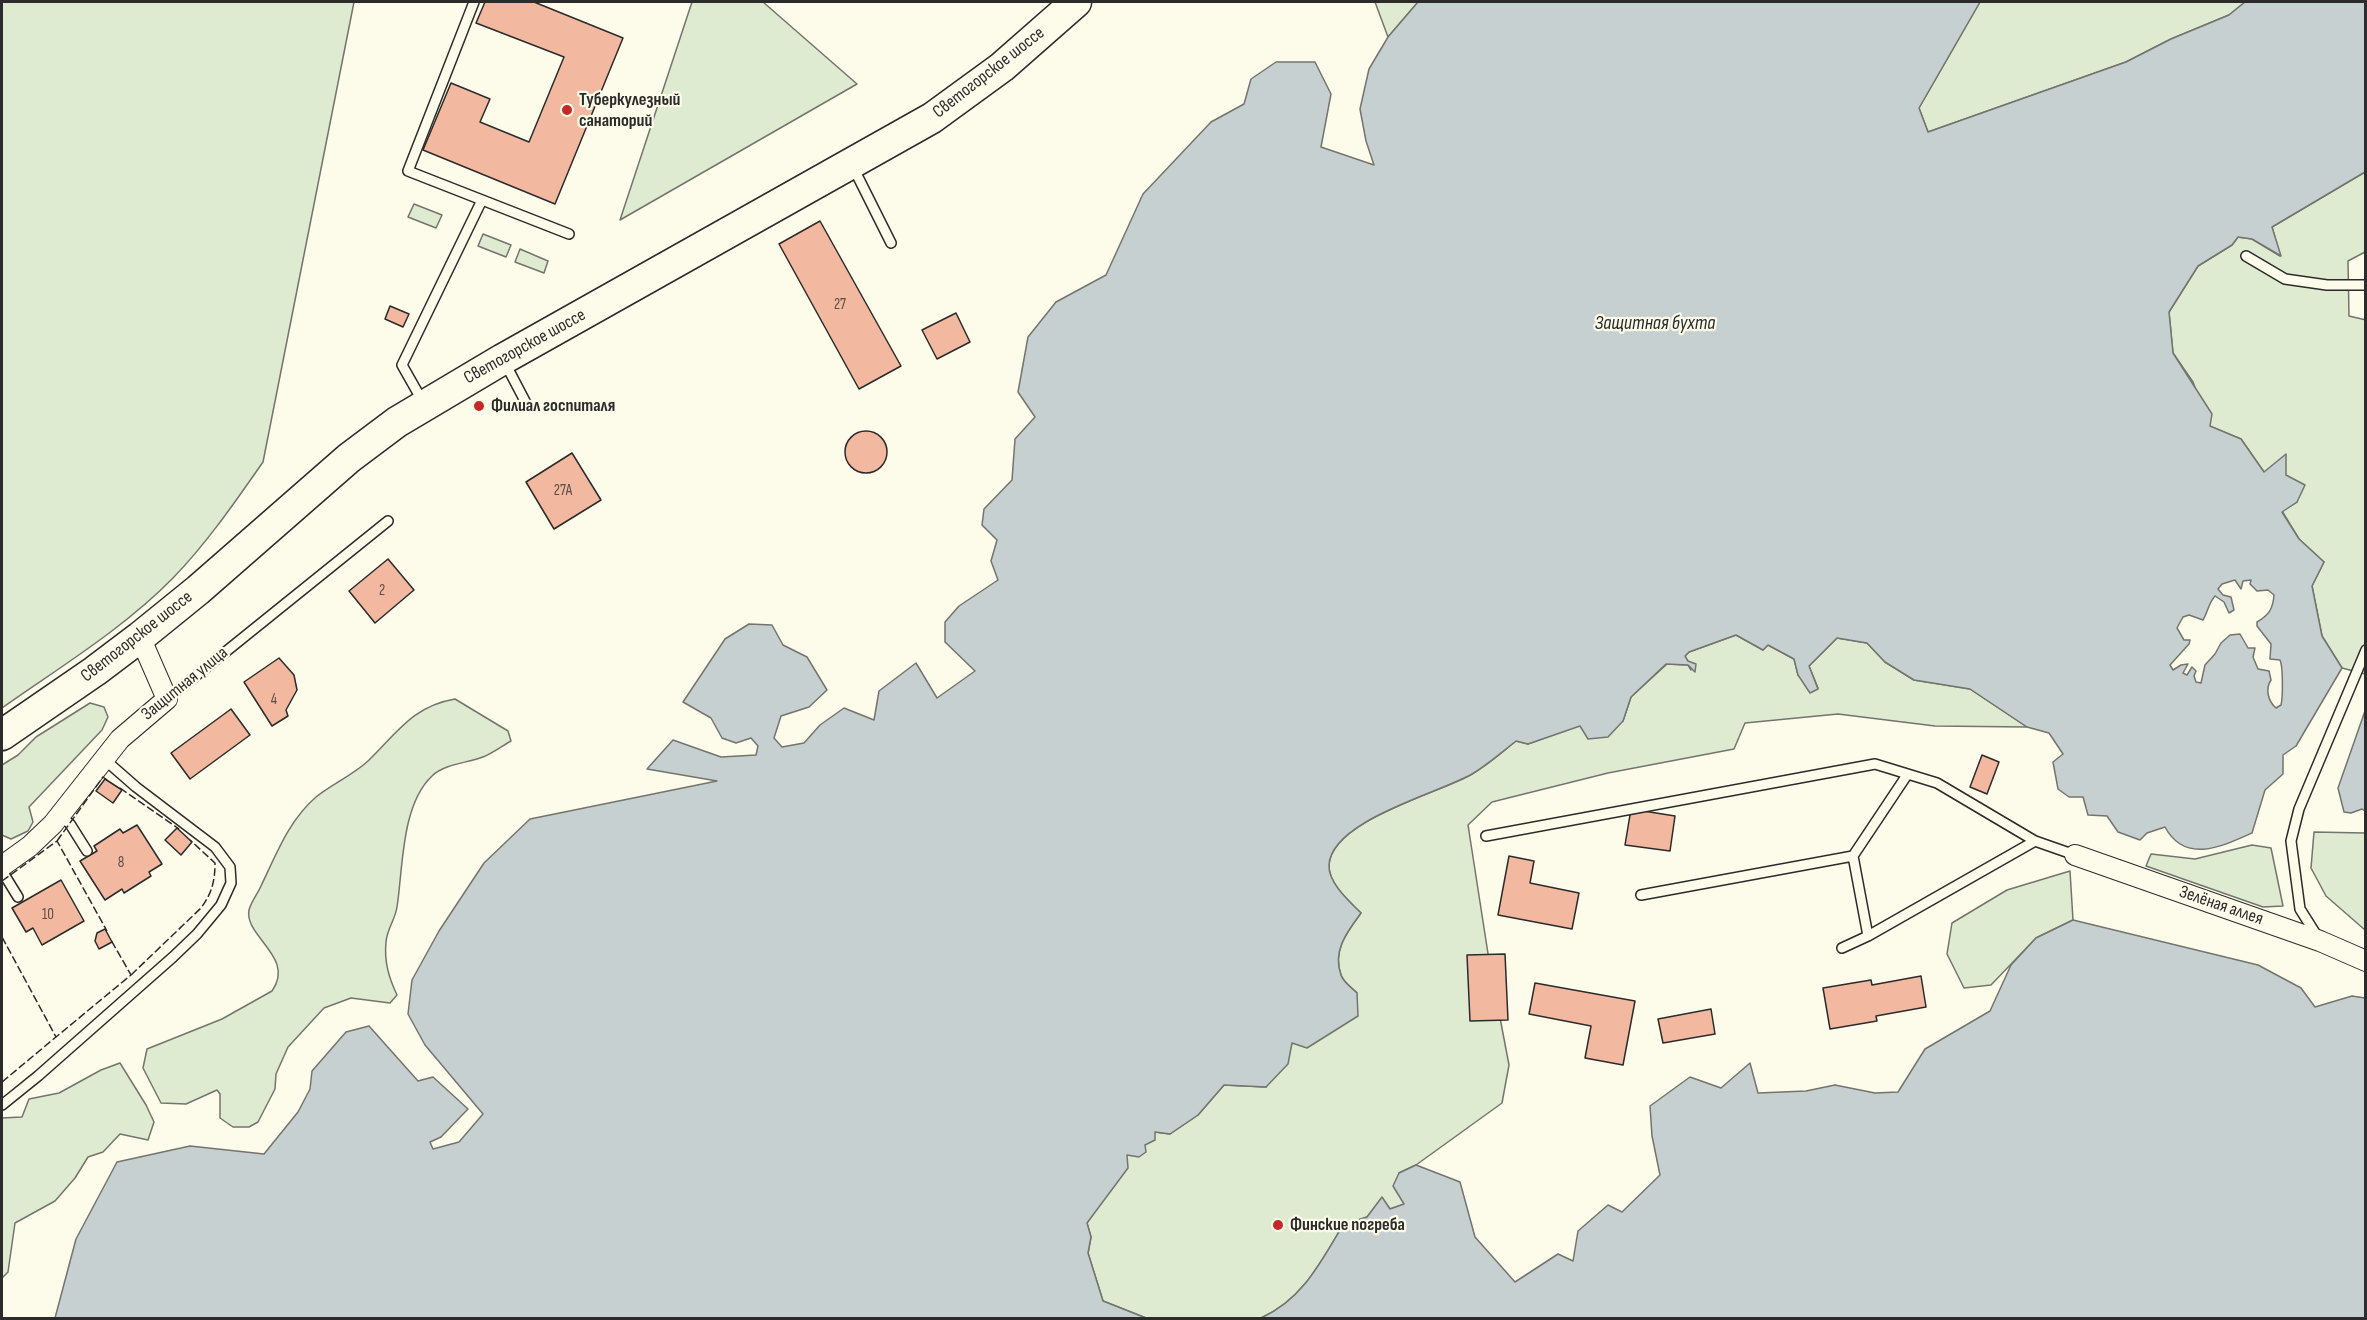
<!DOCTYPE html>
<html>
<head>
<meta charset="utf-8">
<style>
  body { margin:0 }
  #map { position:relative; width:2367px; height:1320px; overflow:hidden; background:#fdfbea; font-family:"Sofia Sans Condensed",sans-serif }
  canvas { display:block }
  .frame { position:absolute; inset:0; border:3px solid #2b2b2b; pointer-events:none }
</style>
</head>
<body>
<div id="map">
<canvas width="2367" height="1320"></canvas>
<div class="frame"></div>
</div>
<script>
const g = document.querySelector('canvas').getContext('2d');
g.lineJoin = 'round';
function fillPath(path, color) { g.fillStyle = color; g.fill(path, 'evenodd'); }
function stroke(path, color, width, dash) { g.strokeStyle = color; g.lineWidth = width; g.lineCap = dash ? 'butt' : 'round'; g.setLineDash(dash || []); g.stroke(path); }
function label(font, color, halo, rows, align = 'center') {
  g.font = font + ' "Sofia Sans Condensed",sans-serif'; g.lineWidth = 4.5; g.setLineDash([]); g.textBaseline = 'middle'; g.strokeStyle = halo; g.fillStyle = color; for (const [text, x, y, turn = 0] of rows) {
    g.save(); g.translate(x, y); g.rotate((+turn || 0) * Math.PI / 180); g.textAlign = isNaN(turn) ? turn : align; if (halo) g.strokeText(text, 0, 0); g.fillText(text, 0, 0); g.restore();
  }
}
const green = new Path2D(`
  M2 2H354L263 462C235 502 207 543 173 578 123 629 60 667 2 708Z
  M692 2H763L857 84 620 220Z
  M1375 2H1418L1388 37Z
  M1980 2H2245L2229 15 2171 39 2126 62 1928 132 1919 108Z
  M2365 172V252L2348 261 2349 316 2366 320 2365 674 2342 668 2322 636 2312 586 2324 562 2299 539 2282 511 2297 502 2264 472 2241 439 2209 426 2193 382 2173 353 2169 312 2198 266 2232 245 2238 237 2252 239 2280 256 2272 227Z
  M414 204 442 215 436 228 408 217Z
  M483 234 511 245 506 257 478 246Z
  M520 249 548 261 544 273 515 262Z
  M1736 635 1763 650 1768 645 1794 659 1798 675 1818 688 1809 666 1837 638 1867 643 1885 662 1914 680 1970 689 2027 727 1935 726 1838 714 1745 723 1734 749 1608 773 1492 802 1468 825 1489 960 1509 1065 1502 1103 1416 1165 1399 1173 1405 1204 1390 1209 1382 1198 1367 1217 1343 1225C1321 1262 1302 1300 1261 1318H1146L1103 1301 1088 1253 1091 1237 1087 1223 1104 1198 1127 1155 1145 1145 1155 1132 1170 1134 1198 1115 1224 1085 1266 1087 1292 1043 1357 993C1352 988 1343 982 1341 975 1332 951 1347 932 1361 913 1349 902 1328 883 1329 865 1332 820 1440 793 1472 774 1488 765 1502 752 1516 741L1528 744 1580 725 1623 721 1631 697 1667 664 1688 665 1691 670 1685 656 1689 652Z
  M455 699 508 731 511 741C502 746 493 753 483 757 467 763 444 764 432 776 401 805 403 869 397 907 395 920 387 929 386 942 384 962 389 978 397 995L390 1003 351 998 324 1008 288 1047 276 1074 275 1089 258 1122 249 1127H233L220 1118V1094L217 1090 186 1104 161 1103 143 1068 147 1049 222 1019 272 991C296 957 244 937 249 910 251 902 258 893 261 886 276 855 289 820 316 797 332 784 353 775 368 761 397 733 413 706 455 699Z
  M90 703 104 707 108 717 102 730 29 807 33 822 28 831 11 839 2 835V765L18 755 36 737Z
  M2314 832 2365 833V930L2326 896 2311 868Z
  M2252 845 2271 848 2283 906 2263 907 2146 866 2151 854 2195 859Z
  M2070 871 2073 920 2036 938 1991 985 1964 988 1947 954 1952 923 2007 890Z
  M120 1063 146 1105 154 1122 148 1140 120 1134 103 1152 88 1157 75 1178 55 1201 15 1223 8 1272 2 1278V1118L22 1117 29 1099 59 1093 101 1070Z`);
const water = new Path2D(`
  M1418 2H1980L1919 108 1928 132 2126 62 2171 39 2229 15 2245 2H2365V172L2272 227 2281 256 2252 239 2238 237 2232 245 2198 266 2169 312 2173 353 2212 414 2210 426 2241 439 2264 472 2286 454V475L2305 485 2297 502 2282 512 2299 539 2324 562 2312 586 2322 636 2342 668 2296 746 2283 755V774L2265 790 2252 833C2221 847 2185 864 2165 827L2147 833 2140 840 2118 832 2107 816 2088 815 2083 797H2069L2058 789 2053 762 2063 754 2049 733 2027 727 1970 689 1914 680 1885 662 1867 643 1837 638 1809 666 1818 689 1810 693 1798 675 1794 659 1768 645 1763 650 1736 635 1689 652 1685 656 1688 661 1696 664 1695 672 1688 665 1666 664 1631 697 1623 721 1608 737 1588 739 1580 726 1528 744 1516 741C1502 752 1487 765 1472 774 1440 793 1331 820 1329 865 1328 883 1350 902 1361 913 1347 932 1332 951 1341 975 1343 982 1352 988 1357 993L1358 1016 1307 1048 1292 1043 1288 1064 1266 1087 1224 1085 1198 1115 1170 1134 1155 1132V1140L1145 1145 1146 1152 1139 1157 1127 1155 1128 1168 1087 1223 1091 1237 1088 1253 1103 1301 1146 1318H55L76 1239 117 1162 190 1146 264 1154 298 1112 310 1089 312 1071 346 1032 369 1026 418 1081 433 1077 468 1109 441 1137 430 1142 433 1149 459 1142 483 1114 425 1045 408 1014 412 980 439 931 484 863 530 819 717 781 647 769 673 740 721 757 756 755 758 746 751 738 736 743 722 738 711 718 683 702 725 639 749 624 772 625 783 645 807 657 827 690 809 707 781 716 774 738 782 747 804 743 820 725 844 708 874 720 879 691 916 663 937 698 975 671 945 642V622L959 606 998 580 991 561 997 540 982 525 984 509 1012 480 1015 439 1035 417 1018 392 1028 337 1056 302 1106 275 1143 194 1211 122 1244 104 1251 79 1276 62H1315L1331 94 1321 147 1374 165 1366 141 1360 109 1369 69 1388 37ZM2235 580 2241 589 2243 581 2251 580 2250 584 2257 591 2268 590 2274 595C2273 609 2269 615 2257 622V626L2271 644 2270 659 2280 660C2283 666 2283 697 2281 705L2276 708C2268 701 2265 689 2271 680L2269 671 2258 669 2253 657 2255 648H2248L2240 634 2230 635 2221 643 2215 654 2205 665 2201 683 2196 682 2194 676 2196 671 2192 667 2187 675 2183 673 2188 664 2181 665 2173 670 2170 665 2189 644 2190 640H2184L2177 628 2183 617 2189 615 2203 620C2208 612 2208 604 2215 596L2224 602 2229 613 2234 610 2231 597 2223 595 2218 589 2222 584Z
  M2365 711V811L2362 809 2351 813 2344 812 2338 788Z
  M2073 920 2258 965 2301 988 2315 1007 2352 996 2365 998V1318H1261C1302 1300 1321 1262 1343 1225L1367 1217 1382 1197 1390 1209 1404 1204 1393 1186 1399 1173 1416 1165 1460 1182 1475 1237 1515 1282 1558 1254 1573 1261 1578 1231 1608 1205 1622 1212 1660 1175 1652 1136 1650 1106 1690 1077 1721 1088 1750 1063 1758 1093 1806 1091 1835 1085 1875 1093 1898 1092 1925 1049 1990 1011 2011 965 2036 938Z`);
const building = new Path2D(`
  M485 2H534L623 38 555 204 423 150 451 83 490 99 480 122 529 142 564 57 476 23Z
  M820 221 901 366 859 389 779 244Z
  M390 306 409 314 403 327 385 319Z
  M956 313 970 342 937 359 922 330Z
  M845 452a21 21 0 1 1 42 0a21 21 0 1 1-42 0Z
  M572 453 601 500 554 529 526 482Z
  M388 559 414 590 375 623 349 591Z
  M279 658 294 675 297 690 286 710 288 716 272 726 244 682Z
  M231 709 250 735 190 779 171 753Z
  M1982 755 1999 762 1987 794 1970 787Z
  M105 779 122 790 113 803 96 791Z
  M1631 809 1675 816 1670 851 1625 845Z
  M137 825 162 864 149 872 151 876 124 893 122 889 105 900 80 861 97 851 94 846 120 829 123 833Z
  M177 828 192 842 181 855 165 840Z
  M1509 856 1534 861 1530 883 1579 893 1572 929 1498 915Z
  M61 880 84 921 42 945 33 928 26 932 12 908Z
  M105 929 112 942 99 949 95 941 97 933Z
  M1505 954 1508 1020 1470 1021 1467 955Z
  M1921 976 1926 1007 1876 1016 1877 1021 1830 1029 1823 988 1871 980 1872 985Z
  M1535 983 1635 1001 1623 1065 1585 1058 1591 1026 1529 1014Z
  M1711 1009 1715 1034 1663 1043 1658 1019Z`);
const lane = new Path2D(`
  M474 2 408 171 569 234
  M853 167 891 243
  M2246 256 2285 279 2327 285H2366
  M504 361 526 403
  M423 402 402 365 482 200
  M167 699 388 521
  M60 815 70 824 87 851
  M1486 836 1875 764 1937 783 2035 841 2075 855
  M2 871 18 897
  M1641 895 1853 856
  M1868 936 1853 856 1907 775
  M2317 936 2300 909 2291 841 2299 809 2366 650
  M1842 948 1868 936 2035 841
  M2 1105 38 1076 173 957 197 934 221 905 231 883 230 867 215 847 136 787 104 759`);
const street = new Path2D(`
  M2075 855 2320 941 2366 961
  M2 866 30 846 53 824 120 739 167 699 140 637`);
const primary = new Path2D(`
  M2 735 95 671 140 637 198 590 349 458 397 422 503 359 932 118 1002 67 1076 2`);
const fence = new Path2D(`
  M120 788 179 829
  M57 841 103 777 107 780
  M2 881 57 841 107 931
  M2 937 56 1037 131 975 111 940
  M131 975 201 908C212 893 215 881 215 863L190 840
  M2 1082 56 1037`);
const markers = [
  [567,110,6,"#c62828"],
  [479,406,6,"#c62828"],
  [1278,1225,6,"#c62828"]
];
const numberNames = [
  ["27",840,305],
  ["27А",563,491],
  ["2",382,591],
  ["4",274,700],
  ["8",121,863],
  ["10",48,915]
];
const streetNames = [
  ["Светогорское шоссе",989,73,-38],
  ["Светогорское шоссе",525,347,-29],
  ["Светогорское шоссе",137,637,-38],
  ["Защитная улица",185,684,-39],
  ["Зелёная аллея",2221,906,19]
];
const poiNames = [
  ["Туберкулезный",579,100],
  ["санаторий",579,121],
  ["Филиал госпиталя",491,406],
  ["Финские погреба",1290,1225]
];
const waterNames = [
  ["Защитная бухта",1655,324]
];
fillPath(green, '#deebd1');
stroke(green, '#74746e', 1.5);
fillPath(water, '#c7d0d0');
stroke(water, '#74746e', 1.5);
fillPath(building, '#f2b8a0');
stroke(building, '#2b2b2b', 1.5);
stroke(lane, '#2b2b2b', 12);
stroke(street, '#2b2b2b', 22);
stroke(primary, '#2b2b2b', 33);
stroke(lane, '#fdfbea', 9);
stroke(street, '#fdfbea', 20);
stroke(primary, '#fdfbea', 30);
stroke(fence, '#2b2b2b', 1.5, [8, 3]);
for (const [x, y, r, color] of markers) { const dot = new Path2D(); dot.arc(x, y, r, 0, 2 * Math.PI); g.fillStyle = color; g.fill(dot); stroke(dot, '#fdfbea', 2); }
label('15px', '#5d4e48', null, numberNames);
label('18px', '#2b2b2b', '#fdfbea', streetNames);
label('bold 18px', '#2b2b2b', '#fdfbea', poiNames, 'left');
label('italic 20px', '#2b2b2b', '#fdfbea', waterNames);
</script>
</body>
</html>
